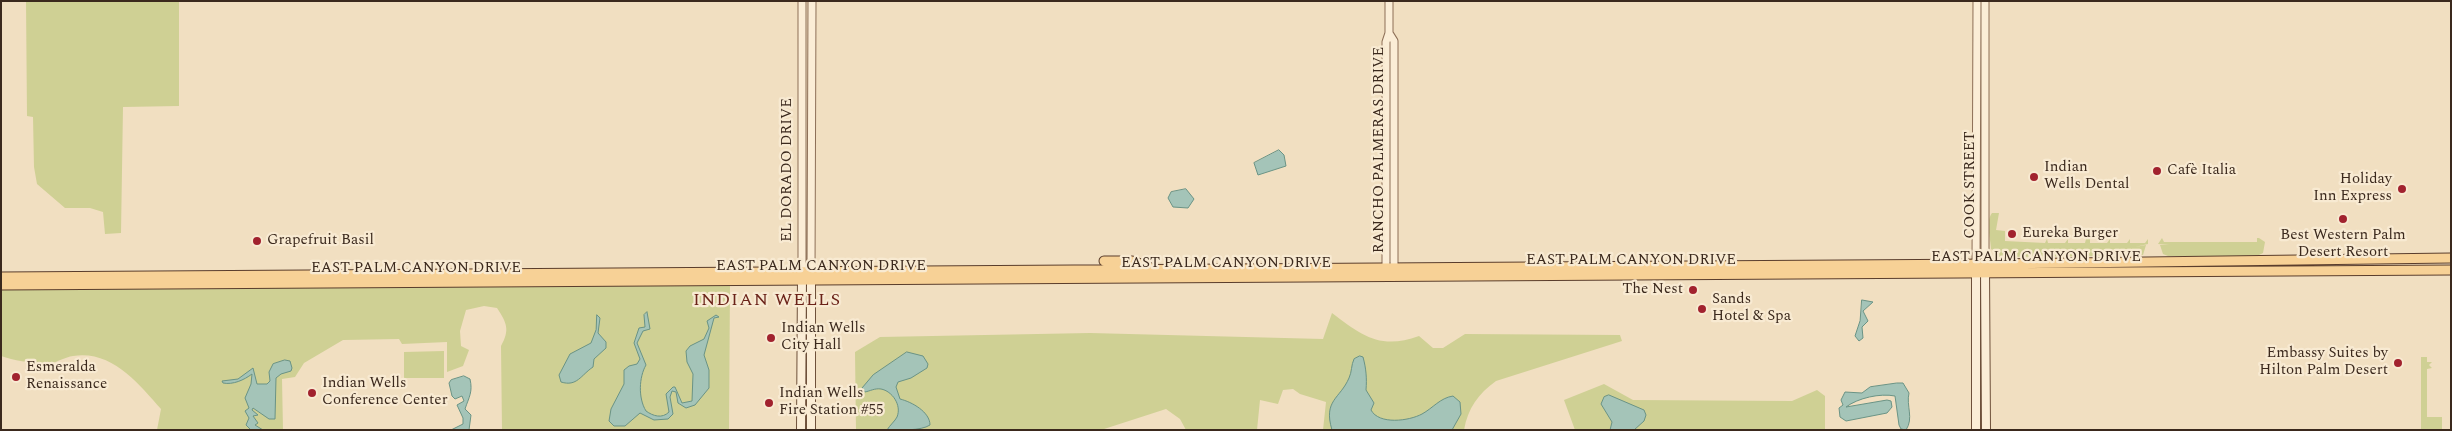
<!DOCTYPE html>
<html>
<head>
<meta charset="utf-8">
<style>
  body { margin:0 }
  #map { position:relative; width:2452px; height:431px; overflow:hidden; background:#f1dfc1; font-family:Spectral,serif }
  canvas { display:block }
  .frame { position:absolute; inset:0; border:2px solid #3b291d; pointer-events:none }
</style>
</head>
<body>
<div id="map">
<canvas width="2452" height="431"></canvas>
<div class="frame"></div>
</div>
<script>
const g = document.querySelector('canvas').getContext('2d');
g.lineJoin = 'round';
function fillPath(path, color) { g.fillStyle = color; g.fill(path, 'evenodd'); }
function stroke(path, color, width, dash) { g.strokeStyle = color; g.lineWidth = width; g.lineCap = dash ? 'butt' : 'round'; g.setLineDash(dash || []); g.stroke(path); }
function label(font, color, halo, rows, align = 'center') {
  g.font = font + ' Spectral,serif'; g.lineWidth = 4.5; g.setLineDash([]); g.textBaseline = 'middle'; g.strokeStyle = halo; g.fillStyle = color; for (const [text, x, y, turn = 0] of rows) {
    g.save(); g.translate(x, y); g.rotate((+turn || 0) * Math.PI / 180); g.textAlign = isNaN(turn) ? turn : align; if (halo) g.strokeText(text, 0, 0); g.fillText(text, 0, 0); g.restore();
  }
}
const green = new Path2D(`
  M26 1H179V106L123 107 121 233 105 234 103 212 90 208H65L37 184 34 167 33 117 27 116Z
  M1992 213H1999L1996 230 2005 231V241L2045 243 2047 239 2048 243H2065L2068 239V243H2085L2086 239H2090V243H2107L2110 239V243H2127L2130 239V243H2145L2148 239V244L2135 247 2146 245 2143 255 2109 252 2099 256 1998 257 1997 254 1991 249C1991 240 1985 222 1992 213Z
  M2162 238 2164 242H2257V238H2259L2265 242 2263 253 2257 256H2168L2163 254 2160 245H2169L2158 244Z
  M730 284 729 430H502L501 346C510 330 507 323 497 308L484 306 466 310 460 331 461 346 469 350 463 366 447 372V342L402 344 399 339 343 340 304 363 295 377 282 379 283 430H157L161 409C138 383 112 350 73 356 65 357 58 362 51 363 36 364 15 361 1 356V290Z
  M1332 313C1362 336 1381 350 1419 336L1433 348H1443L1465 334 1620 335 1622 341 1496 381C1478 394 1468 408 1464 430H1323L1326 402 1300 394 1293 389 1283 390 1278 404 1260 400 1257 430H1186L1180 419 1166 409 1101 430H856L855 352 880 337 1090 333 1323 339Z
  M444 351V378H404V352Z
  M2421 357H2427V362H2432L2429 365 2432 368 2427 369V417H2442V429H2421Z
  M1604 384 1633 400 1792 401 1817 390 1825 396V430H1575L1564 400Z`);
const water = new Path2D(`
  M1279 150 1284 155 1286 166 1258 175 1254 163Z
  M1186 189 1194 199 1188 208 1173 207 1168 198 1171 192Z
  M1862 300 1873 302 1863 311 1868 321 1862 327 1863 338 1859 341 1855 336 1860 321Z
  M647 312 650 329 643 331 637 343 646 365C639 377 638 398 646 411 653 416 662 419 669 412L666 394 673 387H675L682 403 692 401 693 374 687 362 686 351 690 346 704 339 709 328 707 321 716 315 719 317 714 318 704 355 709 370V388L695 405 686 408 678 403 676 392 672 391 670 397 673 414 668 419 654 420 640 413 625 426H614L609 421 611 409 624 384V370L629 366 637 364 640 359 634 343 639 328 645 327 644 315Z
  M597 315 600 318 598 333 606 342V348L594 359 593 367C581 375 577 387 561 382L559 375 570 354 591 343 596 330Z
  M907 352 923 356 928 364 927 368 911 378 898 382 896 387 900 399C912 402 930 412 930 425 921 431 899 430 887 430 890 425 895 421 897 417 902 405 892 391 881 389 875 388 870 391 865 392L862 388 873 375Z
  M1360 356 1363 357C1366 368 1367 378 1366 390L1374 403 1371 410C1379 425 1409 421 1422 414 1433 408 1440 398 1453 396L1460 402 1461 414 1452 430H1332C1323 400 1340 399 1349 378 1352 372 1351 365 1354 359Z
  M285 360 290 361 292 368 291 371 281 374 276 378 275 419H269L253 408 252 410 258 415 253 416 258 423 255 425 263 430H251L246 425 249 418 245 411 249 408 245 398 251 384 252 374C244 380 233 385 223 383L222 381 238 379 253 368 257 384H267L270 381 269 372 273 364Z
  M464 376 470 379C473 392 469 397 465 409L471 415 469 430H451L463 424V418L457 405 464 401 462 396 455 399 452 396 449 383 451 380Z
  M1897 383H1903L1909 393C1906 406 1914 418 1906 430L1901 429 1899 425 1895 396C1880 393 1858 398 1846 407L1887 400 1891 401 1892 407 1887 413 1846 421 1840 417 1839 408 1843 405 1841 400 1845 392 1862 393 1870 387Z
  M1609 395 1644 410 1646 415 1644 421 1634 430H1610L1612 422 1601 404 1604 397Z`);
const tertiary = new Path2D(`
  M1985 1V264
  M1389 33 1394 41V271
  M1976 264 1977 1
  M802 272V1
  M811 272 812 1
  M1386 273V42L1389 33V1`);
const secondary = new Path2D(`
  M1985 268 1986 430
  M811 274V430
  M801 430 802 276
  M1976 430V268`);
const primary = new Path2D(`
  M1104 261H1132L1149 267
  M1 277 1994 264 2451 258
  M1 285 2451 270`);
const markers = [
  [2157,171,5,"#a1222e"],
  [2034,177,5,"#a1222e"],
  [2402,189,5,"#a1222e"],
  [2343,219,5,"#a1222e"],
  [2012,234,5,"#a1222e"],
  [257,241,5,"#a1222e"],
  [1693,290,5,"#a1222e"],
  [1702,309,5,"#a1222e"],
  [771,338,5,"#a1222e"],
  [2398,363,5,"#a1222e"],
  [16,377,5,"#a1222e"],
  [312,393,5,"#a1222e"],
  [769,403,5,"#a1222e"]
];
const streetNames = [
  ["RANCHO PALMERAS DRIVE",1380,150,-90],
  ["EL DORADO DRIVE",788,170,-90],
  ["COOK STREET",1971,185,-90],
  ["EAST PALM CANYON DRIVE",2036,258],
  ["EAST PALM CANYON DRIVE",1631,261],
  ["EAST PALM CANYON DRIVE",1226,264],
  ["EAST PALM CANYON DRIVE",821,267],
  ["EAST PALM CANYON DRIVE",416,269]
];
const poiNames = [
  ["Indian",2044,168],
  ["Wells Dental",2044,185],
  ["Cafè Italia",2167,171],
  ["Holiday",2392,180,"right"],
  ["Inn Express",2392,197,"right"],
  ["Eureka Burger",2022,234],
  ["Best Western Palm",2343,236,"center"],
  ["Desert Resort",2343,253,"center"],
  ["Grapefruit Basil",267,241],
  ["The Nest",1683,290,"right"],
  ["Sands",1712,300],
  ["Hotel & Spa",1712,317],
  ["Indian Wells",781,329],
  ["City Hall",781,346],
  ["Embassy Suites by",2388,354,"right"],
  ["Hilton Palm Desert",2388,371,"right"],
  ["Esmeralda",26,368],
  ["Renaissance",26,385],
  ["Indian Wells",322,384],
  ["Conference Center",322,401],
  ["Indian Wells",779,394],
  ["Fire Station #55",779,411]
];
const quarterNames = [
  ["INDIAN WELLS",767,301]
];
fillPath(green, '#cfd094');
fillPath(water, '#a4c4b8');
stroke(water, '#6a9385', 1);
stroke(tertiary, '#8d6f57', 9);
stroke(secondary, '#6e503a', 10);
stroke(primary, '#5a3d2c', 11);
stroke(tertiary, '#fbedd6', 7);
stroke(secondary, '#fbedd6', 8);
stroke(primary, '#f7d196', 9);
for (const [x, y, r, color] of markers) { const dot = new Path2D(); dot.arc(x, y, r, 0, 2 * Math.PI); g.fillStyle = color; g.fill(dot); stroke(dot, '#f8ead2', 2); }
label('15px', '#3b291d', '#f8ead2', streetNames);
label('15px', '#3b291d', '#f8ead2', poiNames, 'left');
g.letterSpacing = '1px';
label('18px', '#6b2319', '#f8ead2', quarterNames);
g.letterSpacing = '0px';
</script>
</body>
</html>
